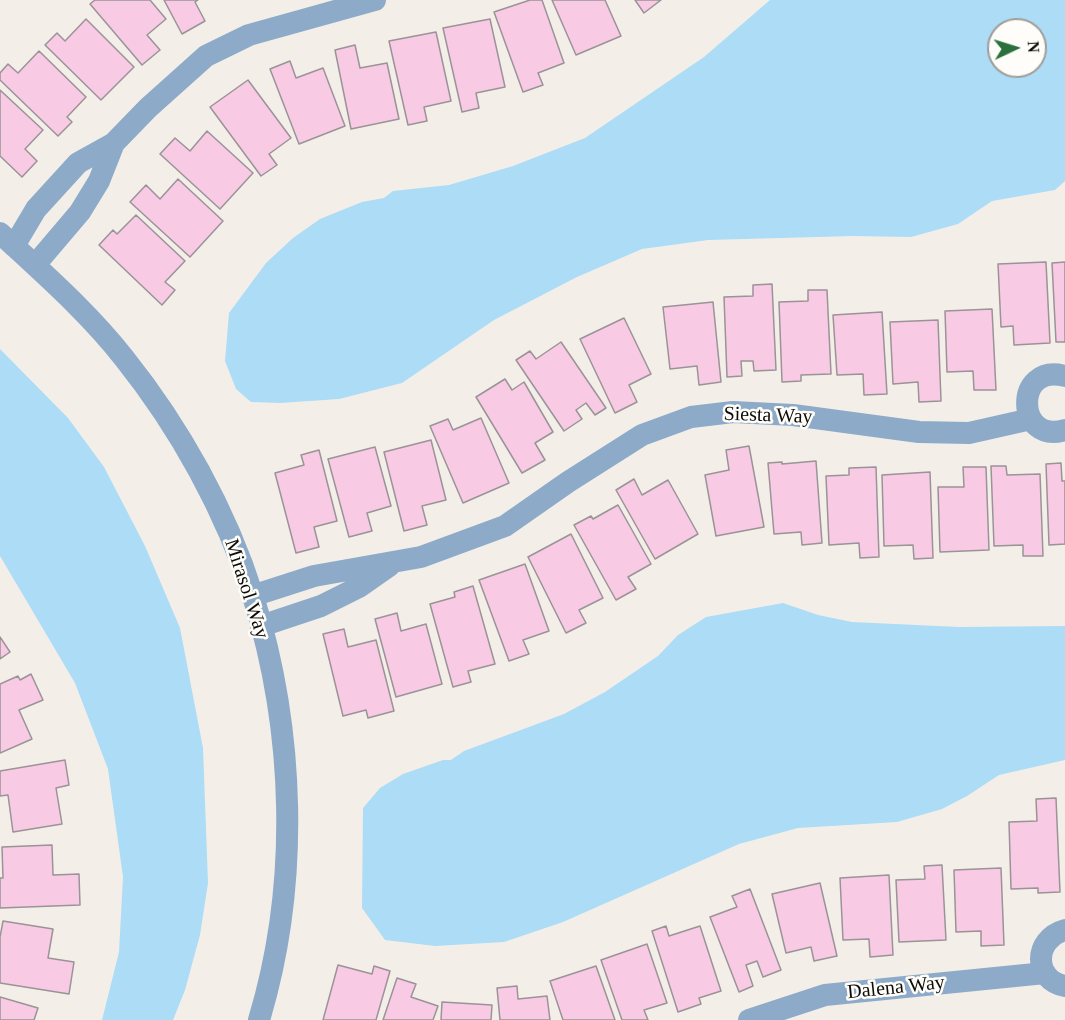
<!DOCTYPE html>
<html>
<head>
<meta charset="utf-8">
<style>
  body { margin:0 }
  #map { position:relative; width:1065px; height:1020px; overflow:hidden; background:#f3efe8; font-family:Georgia,serif }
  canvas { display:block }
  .north { position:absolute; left:987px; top:18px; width:60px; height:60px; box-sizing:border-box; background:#fefdfa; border:2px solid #9e9d9a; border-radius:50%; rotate:86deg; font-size:16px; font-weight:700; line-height:24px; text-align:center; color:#0d0c09 }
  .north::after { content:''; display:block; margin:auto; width:21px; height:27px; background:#29703c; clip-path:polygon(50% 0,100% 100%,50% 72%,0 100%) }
</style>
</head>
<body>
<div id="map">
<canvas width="1065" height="1020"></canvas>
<div class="north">N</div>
</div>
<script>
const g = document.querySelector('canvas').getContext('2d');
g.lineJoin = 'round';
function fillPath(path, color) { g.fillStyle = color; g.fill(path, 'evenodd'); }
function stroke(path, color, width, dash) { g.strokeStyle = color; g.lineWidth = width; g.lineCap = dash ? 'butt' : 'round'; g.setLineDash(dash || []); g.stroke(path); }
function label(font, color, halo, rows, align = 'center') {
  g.font = font + ' Georgia,serif'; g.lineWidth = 5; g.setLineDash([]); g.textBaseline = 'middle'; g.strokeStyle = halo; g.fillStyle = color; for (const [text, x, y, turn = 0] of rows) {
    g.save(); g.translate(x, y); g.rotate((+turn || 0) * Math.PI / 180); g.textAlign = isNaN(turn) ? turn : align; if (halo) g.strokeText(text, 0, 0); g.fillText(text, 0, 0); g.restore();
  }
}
const water = new Path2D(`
  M770 0H1065V181L1055 190 992 201 958 224 911 237 853 236 708 240 642 249 577 277 494 320 402 383 339 399 280 403 251 402 236 389 225 361 229 313 266 263 293 238 320 219 362 202 384 198 393 191 449 185 513 166 585 138 704 57ZM999 30H1035V66H999Z
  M0 349 68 418 104 467 145 546 180 628 203 748 208 883 200 935 185 990 173 1020H102L119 952 123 877 108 769 75 683 0 556Z
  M783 603 818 615 852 622 959 627 1065 626V760L999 775 967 796 942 809 897 822 798 828 739 844 563 922 504 942 435 946 385 940 362 908 363 808 380 788 403 774 443 760H451L464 751 564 714 605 692 658 656 678 635 706 617Z`);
const building = new Path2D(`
  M95 0H150L166 19 147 35 160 50 142 65 90 4Z
  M164 0H198L195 2 205 21 182 34Z
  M530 0H542L564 63 538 73 543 85 523 92 494 12Z
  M552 0H605L621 36 576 55Z
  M635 0H661L644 13Z
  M86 19 134 67 101 100 45 45 57 33 65 41Z
  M490 19 505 87 476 93 479 108 462 112 443 28Z
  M436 32 451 101 424 107 427 121 408 125 389 41Z
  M355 45 360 68 387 63 399 119 351 129 335 50Z
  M39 51 86 97 67 117 72 122 58 136 0 80V73L8 64 18 73Z
  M290 61 296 78 323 68 345 126 299 144 270 69Z
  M248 80 291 138 269 154 277 165 261 176 210 107Z
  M0 90 43 130 25 149 37 161 22 177 0 156Z
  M207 131 253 173 220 209 160 154 175 138 190 151Z
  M178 179 223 221 190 257 130 202 146 185 160 199Z
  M136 215 185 261 165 282 175 290 162 305 99 245 113 230 117 234Z
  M1046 262 1050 343 1014 345 1013 326 1001 327 998 264Z
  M1065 262V342H1056L1052 263Z
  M772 284 776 370 754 371 753 361H741L742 376 727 377 724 297 753 296V285Z
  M808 290H827L831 374 801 375V381L782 382 779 302 808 301Z
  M713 302 721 382 699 385 697 366 670 369 663 307Z
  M992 309 996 390H974L973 371 947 372 945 311Z
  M882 312 887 394 864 395 863 374 837 375 833 315Z
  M624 318 651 374 629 385 637 402 615 413 580 339Z
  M938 320 941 401 919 402 918 382 893 384 890 322Z
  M561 342 606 408 595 415 586 403 576 410 582 419 564 431 516 360 530 351 536 359Z
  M505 379 512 390 524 382 553 432 535 443 545 460 522 473 476 397Z
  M481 418 509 483 463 503 430 426 448 419 453 430Z
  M431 440 446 500 422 506 427 525 404 531 384 452Z
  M749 446 764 527 716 536 705 475 729 470 726 450Z
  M375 447 391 506 367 513 372 531 349 537 328 459Z
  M319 450 337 521 314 527 319 547 296 553 275 473 304 465 301 455Z
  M816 461 822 543 802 545 801 532 774 534 768 463 782 462V464Z
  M1061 463 1062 481H1065V544L1049 545 1046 464Z
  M991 466H1006L1007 475 1040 474 1043 556H1023V545L994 546Z
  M876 467 879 557 860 558 859 543 829 545 826 476 849 475V468Z
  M963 467H986L989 550 940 552 938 487H964Z
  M930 472 933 558 914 559 913 545 884 546 882 475Z
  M634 479 642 495 668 480 698 534 655 559 616 490Z
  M618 505 651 564 628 577 636 589 616 600 574 525 591 516 593 519Z
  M571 534 603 598 579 610 586 623 566 633 528 557Z
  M525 564 549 631 523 640 529 654 509 661 479 580Z
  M473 586 495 664 468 671 471 682 453 687 430 604 455 597 454 592Z
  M397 613 401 631 426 624 442 684 396 697 375 619Z
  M344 629 348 647 376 640 394 711 368 718 366 710 343 716 323 634Z
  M0 637 10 652 0 659Z
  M31 674 43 700 19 710 32 739 0 753V684L18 676 20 680Z
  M65 760 69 785 56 788 62 824 13 832 8 795 0 796V771Z
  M1056 798 1060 892 1038 893V888L1011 889 1009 822 1037 821 1036 799Z
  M52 845 53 875 79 874 80 905 0 908V878H3L2 847Z
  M942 865 946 940 899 942 896 880 925 879 924 866Z
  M1001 868 1004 945 981 946V931L956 932 954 870Z
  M889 875 893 955 870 957 869 939 843 940 840 878Z
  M820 883 837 956 814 961 811 947 786 953 772 894Z
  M750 889 781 970 763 977 757 961 746 965 753 986 739 992 710 917 737 907 732 896Z
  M3 921 53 929 48 958 74 962 69 994 0 983V937Z
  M666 926 669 936 700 926 721 991 699 998 701 1004 678 1012 652 931Z
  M647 944 667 1003 644 1010 648 1020H622L601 960Z
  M338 965 372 974 374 966 390 971 376 1020H323Z
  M596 966 615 1020H563L550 981Z
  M397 978 416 984 411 997 438 1006 433 1020H383Z
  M517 986 518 999 547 996 550 1020H500L497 988Z
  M0 997 38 1008 34 1020H0Z
  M442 1002 492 1005 491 1020H441Z`);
const minor = new Path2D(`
  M0 233C43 273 88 312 124 358 180 428 226 511 253 596 295 731 300 884 259 1020
  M14 246 36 209 78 163 114 143 148 108 206 56 249 35 375 0
  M35 265 80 212 99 181 114 143
  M1065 376C1014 362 1015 445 1065 430
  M252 596 314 576 421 557 505 526 568 482 642 435 691 417 733 412 793 415 919 432 969 433 1031 419
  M261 626 321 606 359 587 389 566
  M1065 930C1033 939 1033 980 1065 986
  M749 1020 825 995 1045 973`);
const streetNames = [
  ["Siesta Way",768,416,2],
  ["Mirasol Way",246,589,72],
  ["Dalena Way",896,988,-6]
];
fillPath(water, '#acdcf6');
fillPath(building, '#f8cae4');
stroke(building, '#9a9397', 1.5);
stroke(minor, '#8dabc8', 22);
label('20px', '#0d0c09', '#fefdfa', streetNames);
</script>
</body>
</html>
